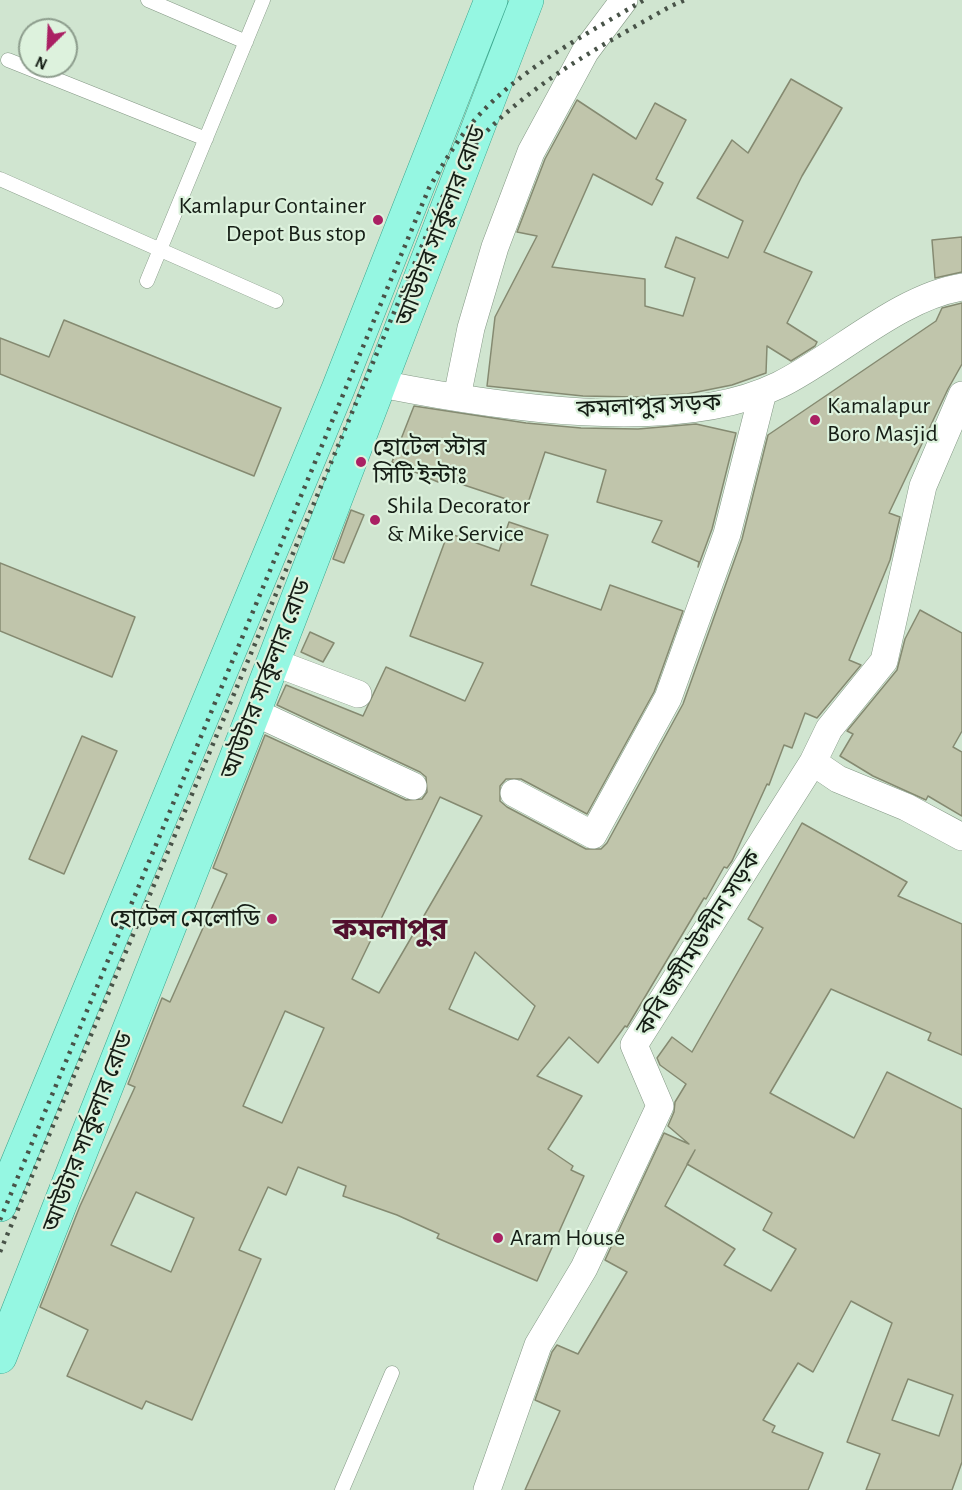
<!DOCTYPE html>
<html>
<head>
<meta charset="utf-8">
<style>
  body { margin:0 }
  #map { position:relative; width:962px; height:1490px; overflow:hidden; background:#d0e5d0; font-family:"Alegreya Sans",sans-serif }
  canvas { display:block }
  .north { position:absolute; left:18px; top:18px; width:60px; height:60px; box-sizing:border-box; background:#ddf2dd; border:2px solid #8d9d8d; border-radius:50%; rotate:204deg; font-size:16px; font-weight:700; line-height:24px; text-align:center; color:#151d15 }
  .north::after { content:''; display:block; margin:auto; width:21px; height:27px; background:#aa2063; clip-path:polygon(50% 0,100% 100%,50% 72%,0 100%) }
</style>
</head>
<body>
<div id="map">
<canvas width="962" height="1490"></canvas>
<div class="north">N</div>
</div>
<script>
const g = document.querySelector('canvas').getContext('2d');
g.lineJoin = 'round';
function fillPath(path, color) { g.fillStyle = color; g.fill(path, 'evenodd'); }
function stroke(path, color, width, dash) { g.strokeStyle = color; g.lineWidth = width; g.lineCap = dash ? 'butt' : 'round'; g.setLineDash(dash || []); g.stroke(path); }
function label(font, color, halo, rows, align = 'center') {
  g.font = font + ' "Alegreya Sans","Noto Sans Bengali",sans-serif'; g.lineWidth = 4.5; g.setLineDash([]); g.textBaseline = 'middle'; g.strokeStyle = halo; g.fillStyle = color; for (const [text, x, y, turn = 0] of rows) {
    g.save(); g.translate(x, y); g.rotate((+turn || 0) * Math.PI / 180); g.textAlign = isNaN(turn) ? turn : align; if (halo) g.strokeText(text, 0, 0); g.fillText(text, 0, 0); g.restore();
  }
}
const building = new Path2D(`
  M791 79 842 108 802 176 764 252 812 272 787 323 817 342 815 346 791 361 767 346 766 373 732 385 687 394 636 397 583 396 487 386 495 317 537 236 517 232 545 159 577 100 636 139 655 103 686 120 656 179 663 183 652 205 593 174 552 267 645 279V306L683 316 695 278 665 267 676 237 728 258 743 221 697 198 732 140 748 153Z
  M962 237V272L935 278 932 240Z
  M962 303V364L948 389 889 513 900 517 890 560 849 660 861 665 817 718 805 713 792 748 784 745 769 785 767 784 732 861 727 868 724 867 706 899 704 898 627 1027 625 1026 598 1063 569 1037 537 1076 582 1096 548 1149 573 1166 571 1170 584 1176 537 1281 437 1238 439 1234 397 1215 343 1196 346 1186 298 1167 286 1195 268 1187 239 1250 261 1259 192 1420 146 1401 142 1409 67 1376 88 1330 40 1307 80 1206 135 1087 128 1084 162 998 170 1002 227 874 213 868 265 735 406 800 422 799 427 792 426 777 420 772 277 705 286 685 363 716 386 667 465 701 483 663 410 636 448 533 499 551 509 522 548 535 531 585 601 610 610 585 683 611 654 692 587 814 521 779H506L500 786V801L507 807 586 849H601L607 843 683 704 742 539 768 435 936 321 942 308ZM440 797 482 816 379 993 352 979ZM475 952 535 1006 518 1040 449 1009ZM285 1011 324 1028 282 1123 243 1106ZM136 1192 194 1218 171 1272 111 1245Z
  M64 320 281 408 254 476 0 374V338L49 357Z
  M414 406 526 423 581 428 638 429 696 424 736 433 712 529 698 567 699 562 652 542 662 521 597 502 606 470 545 452 527 506 440 477 438 482 392 462Z
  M351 510 364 515 344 563 333 559Z
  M0 563 135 617 112 677 0 631Z
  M920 610 962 633V731L953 747 962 752V816L928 796 926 800 873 776 840 756 853 734 847 731 897 670 905 639Z
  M310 632 334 643 323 662 301 652Z
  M82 736 117 751 64 874 29 859Z
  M802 823 907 882 898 896 962 924V1055L928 1040 931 1033 831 989 770 1093 854 1138 887 1072 962 1109V1462L952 1490H866L880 1454 847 1442 892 1323 851 1301 813 1372 798 1363 763 1420 775 1426 772 1432 823 1453 808 1490H525L560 1411 535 1400 552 1352 557 1345 578 1354 627 1272 605 1260 664 1133 689 1144 668 1126 674 1112 675 1102 686 1084 660 1065 657 1058 672 1037 692 1052 763 928 748 919ZM695 1150 687 1164 772 1213 763 1230 796 1249 771 1291 724 1265 735 1249 665 1206ZM908 1379 953 1395 939 1436 892 1420Z`);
const lane = new Path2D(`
  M148 0 246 42
  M8 60 206 139
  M0 179 276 301
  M147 281 263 0
  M342 1490 392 1373`);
const street = new Path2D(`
  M381 384C492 406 675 436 779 385 836 357 899 297 962 287
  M962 395 923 486 884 661 829 729 813 762 838 779 906 807 962 837
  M457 397 471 328 495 247 531 152 585 52 624 0
  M273 662 358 694
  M254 712 413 786
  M514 793 593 835 668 698 727 534 763 392
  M487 1490 538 1345 584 1268 660 1106 634 1045 813 762`);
const primary = new Path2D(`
  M0 1205 338 389 491 0
  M0 1357 254 712 527 0`);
const rail = new Path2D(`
  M0 1220 429 188C442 166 455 143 472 123 517 70 585 35 644 0
  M0 1252 442 198C455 176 467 152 485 133 538 79 606 43 671 6L685 0`);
const markers = [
  [378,220,6,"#aa2063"],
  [815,420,6,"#aa2063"],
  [361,462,6,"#aa2063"],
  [375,520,6,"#aa2063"],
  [272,919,6,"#aa2063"],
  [498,1238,6,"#aa2063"]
];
const poiNames = [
  ["Kamlapur Container",366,206,"right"],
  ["Depot Bus stop",366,234,"right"],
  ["Kamalapur",827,406],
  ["Boro Masjid",827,434],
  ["হোটেল স্টার",373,448],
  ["সিটি ইন্টাঃ",373,476],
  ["Shila Decorator",387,506],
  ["& Mike Service",387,534],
  ["হোটেল মেলোডি",260,919,"right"],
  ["Aram House",510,1238]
];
const streetNames = [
  ["আউটার সার্কুলার রোড",441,226,-69],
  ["কমলাপুর সড়ক",649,406,-3],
  ["আউটার সার্কুলার রোড",266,679,-69],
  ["কবি জসীমউদ্দীন সড়ক",699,943,-58],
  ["আউটার সার্কুলার রোড",88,1132,-69]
];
const districtNames = [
  ["কমলাপুর",390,930]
];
fillPath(building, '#c0c5ab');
stroke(building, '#858a71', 1.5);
stroke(lane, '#849885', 15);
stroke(street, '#849885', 28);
stroke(primary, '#3ba78e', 34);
stroke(lane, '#fff', 14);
stroke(street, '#fff', 27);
stroke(primary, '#95f7e2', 33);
stroke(rail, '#485348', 4.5, [3, 6]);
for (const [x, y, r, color] of markers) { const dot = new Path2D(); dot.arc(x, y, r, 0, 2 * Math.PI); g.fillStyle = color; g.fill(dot); stroke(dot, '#ddf2dd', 2); }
label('24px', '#151d15', '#ddf2dd', poiNames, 'left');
label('24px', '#151d15', '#ddf2dd', streetNames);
label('bold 30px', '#52112e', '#ddf2dd', districtNames);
</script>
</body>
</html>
